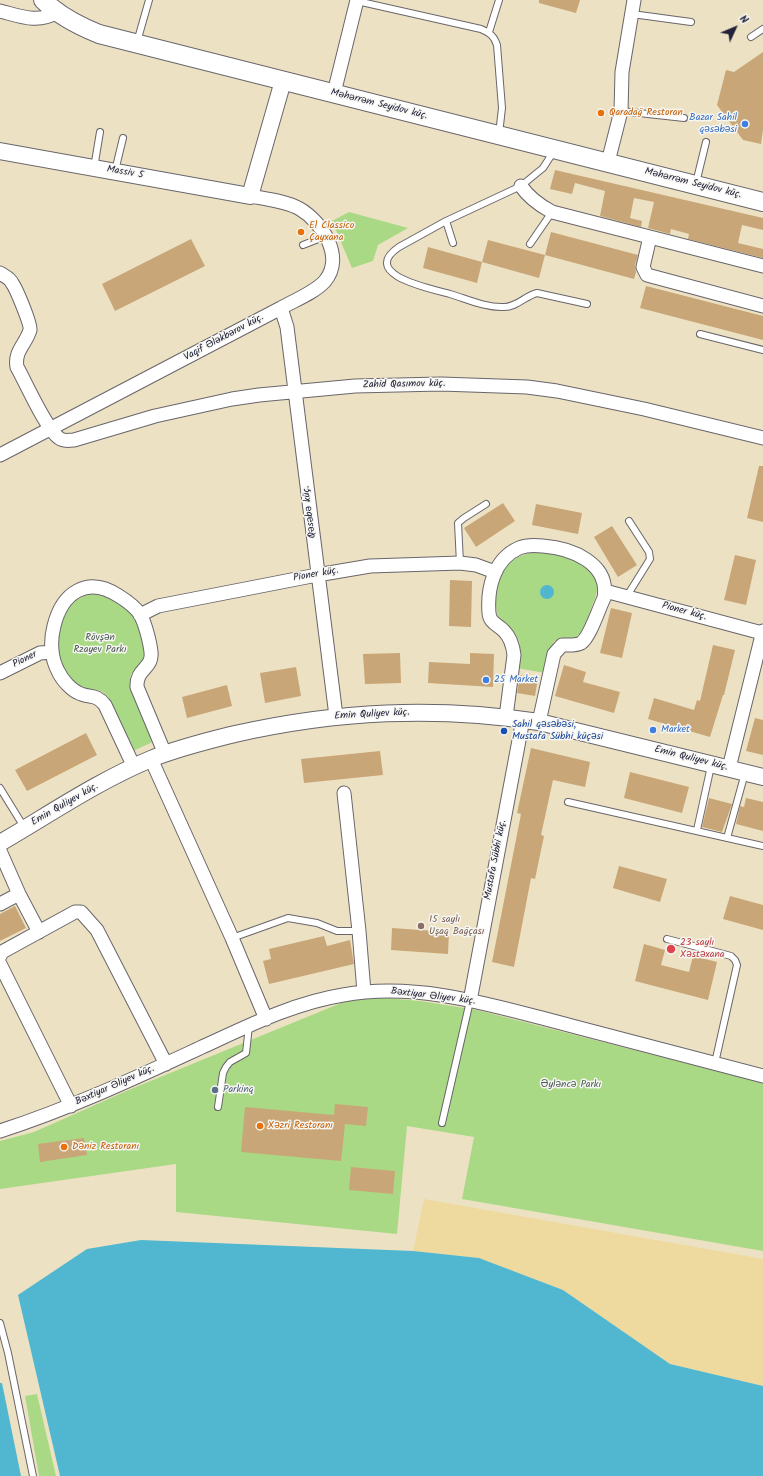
<!DOCTYPE html>
<html>
<head>
<meta charset="utf-8">
<style>
  body { margin:0 }
  #map { position:relative; width:763px; height:1476px; overflow:hidden; background:#ece2c3; font-family:Kalam,sans-serif }
  canvas { display:block }
  .north { position:absolute; left:715px; top:8px; width:40px; height:40px; -webkit-text-stroke:3px #f6f6f2; paint-order:stroke; rotate:46deg; font-size:11px; font-weight:700; line-height:16px; text-align:center; color:#22223b }
  .north::after { content:''; display:block; margin:auto; width:14px; height:18px; background:#22223b; clip-path:polygon(50% 0,100% 100%,50% 72%,0 100%) }
</style>
</head>
<body>
<div id="map">
<canvas width="763" height="1476"></canvas>
<div class="north">N</div>
</div>
<script>
const g = document.querySelector('canvas').getContext('2d');
g.lineJoin = 'round';
function fillPath(path, color) { g.fillStyle = color; g.fill(path, 'evenodd'); }
function stroke(path, color, width, dash) { g.strokeStyle = color; g.lineWidth = width; g.lineCap = dash ? 'butt' : 'round'; g.setLineDash(dash || []); g.stroke(path); }
function label(font, color, halo, rows, align = 'center') {
  g.font = font + ' Kalam,sans-serif'; g.lineWidth = 3; g.setLineDash([]); g.textBaseline = 'middle'; g.strokeStyle = halo; g.fillStyle = color; for (const [text, x, y, turn = 0] of rows) {
    g.save(); g.translate(x, y); g.rotate((+turn || 0) * Math.PI / 180); g.textAlign = isNaN(turn) ? turn : align; if (halo) g.strokeText(text, 0, 0); g.fillText(text, 0, 0); g.restore();
  }
}
const green = new Path2D(`
  M349 212 408 228 378 245 373 261 352 268 332 221Z
  M530 553C542 553 555 553 567 557 579 561 598 573 597 588 597 595 593 603 591 609 582 637 583 637 554 641L545 673 517 668C518 660 522 649 519 641 516 631 504 626 499 617 492 604 498 575 508 564 514 558 522 555 530 553Z
  M93 594 111 598 123 605 130 612 139 626 145 653 143 662 131 674 130 682 155 741 133 751 108 697C106 696 104 692 101 691 99 690 95 690 92 690 84 690 76 687 70 681 52 661 53 619 74 602 80 597 86 595 93 594Z
  M376 997 420 1001 477 1010 763 1083V1251L462 1199 474 1137 407 1126 397 1234 176 1212V1164L0 1189V1141L34 1132 131 1089 346 1001Z
  M37 1394 56 1476H39L25 1396Z`);
const sand = new Path2D(`
  M424 1199 763 1259V1386L670 1364 563 1290 479 1258 413 1251Z`);
const water = new Path2D(`
  M540 592a7 7 0 1 1 14 0a7 7 0 1 1-14 0Z
  M141 1240 413 1251 479 1258 563 1290 670 1364 763 1386V1476H60L18 1295 87 1249Z
  M0 1383H2L21 1476H0Z`);
const building = new Path2D(`
  M539 0H580L576 13 539 3Z
  M763 52V129L761 144 743 140 717 105 726 70 734 72Z
  M555 170 763 218V230L742 225 738 243 763 249V258L688 239 689 234 671 229 670 234 648 228 654 202 634 198 630 218 642 221 641 227 600 216 605 191 575 183 572 194 550 189Z
  M551 232 638 255 635 265 636 272 634 279 545 255Z
  M191 239 205 266 115 311 102 284Z
  M488 240 545 255 539 278 482 262Z
  M428 247 482 262 477 283 423 268Z
  M646 286 763 316V340L640 308Z
  M759 466H763V522L747 518Z
  M503 503 515 521 476 547 464 528Z
  M536 504 582 513 578 534 532 525Z
  M612 526 637 565 618 577 594 537Z
  M735 555 756 560 746 605 724 600Z
  M450 580 472 581 471 627 449 626Z
  M611 608 632 613 622 658 600 653Z
  M713 645 735 650 724 695H723L710 737 648 719 654 698 694 710 697 700 700 701Z
  M400 653 401 683 365 684 363 654Z
  M470 653 494 654 493 687 428 683 429 662 470 664Z
  M564 665 586 672 583 682 620 692 614 713 555 696Z
  M296 667 301 696 265 703 260 673Z
  M520 675 538 678 535 696 517 693Z
  M227 685 232 706 187 718 182 697Z
  M755 718 763 720V755L746 751Z
  M86 733 97 755 27 791 15 770Z
  M531 748 590 762 585 787 553 780 541 835 544 836 535 879 531 878 514 967 492 962 521 814 517 813Z
  M380 751 383 775 304 783 301 759Z
  M630 772 689 787 682 813 624 798Z
  M709 798 732 804 722 832 702 827Z
  M746 798 763 802V831L736 824 740 806 744 807Z
  M619 866 667 879 660 902 613 888Z
  M730 896 763 905V930L723 919Z
  M15 906 26 928 0 941V914Z
  M392 928 449 932 448 954 391 950Z
  M324 936 327 946 350 940 354 964 269 984 263 961 271 959 269 949Z
  M644 944 665 950 661 965 689 972 693 956 717 962 708 1000 635 981Z
  M335 1104 368 1107 366 1126 345 1124 341 1161 241 1152 245 1107 334 1115Z
  M84 1138 87 1155 40 1162 38 1144Z
  M351 1167 395 1171 393 1194 349 1190Z`);
const service = new Path2D(`
  M357 1 481 29C490 33 494 36 497 45L502 108 499 134
  M632 14 691 22
  M489 32 499 0
  M751 37 763 29
  M137 42 149 0
  M621 111 684 118
  M554 151 543 168 521 186 446 221 399 247C358 275 433 289 450 294 467 299 486 308 504 307 517 307 525 296 537 293L587 304
  M94 168 100 132
  M115 171 123 138
  M696 183 706 142
  M446 221 453 243
  M530 244 552 212
  M303 245 326 236
  M700 334 763 350
  M460 563 458 523 464 518 486 504
  M627 596 650 559 649 552 629 521
  M0 788 24 827
  M568 802 763 846
  M697 830 711 766
  M727 838 745 773
  M232 938 288 918 317 923 337 931H359
  M667 939 731 956 735 960 737 965 715 1063
  M218 1107 223 1073 226 1067 230 1062 246 1053 249 1026
  M442 1123 470 1001
  M0 1323 8 1353 33 1476`);
const minor = new Path2D(`
  M0 11C20 16 38 24 57 12
  M334 93 357 0
  M608 162 621 111 622 72 634 0
  M521 186C529 198 539 205 552 212L763 266
  M650 237 643 267 647 275 763 306
  M0 273C4 276 10 278 12 283 16 288 31 324 30 330 26 344 14 351 17 367 26 383 46 429 59 438 64 442 68 440 74 440L155 416 232 399 259 395 355 386 441 384 527 387 557 391 644 409 763 438
  M281 308 287 327 336 716
  M0 455 281 308C295 300 314 293 325 281 345 257 322 222 300 209 286 201 266 199 250 196
  M605 591 762 633
  M140 615 158 606 317 575 370 566 460 563 476 565 495 572
  M0 673 40 653 52 652
  M506 717 514 655C513 646 511 638 504 631 497 624 490 623 489 613 487 588 494 559 519 548 526 545 535 545 543 546 571 548 610 563 604 598 599 608 590 637 581 643 575 646 569 645 562 645L554 654 539 722
  M151 759 232 938 266 1019
  M134 767 105 705C96 694 92 698 81 694 72 691 62 680 58 671 51 658 50 641 54 626 62 593 87 575 119 596 127 601 135 607 140 614 145 623 150 642 151 652 153 669 136 668 137 687L165 754
  M729 768 763 631
  M344 793 359 931 364 992
  M0 851 19 894 39 932
  M0 904 19 894
  M0 956 2 952 75 912H81L97 930 166 1064
  M0 964 71 1106
  M470 1001 523 719
  M0 1131C69 1109 135 1078 200 1048 246 1027 293 1003 343 995 420 981 498 1007 572 1026 636 1043 699 1059 763 1076`);
const tertiary = new Path2D(`
  M0 151 250 196 283 81
  M0 843C50 814 98 781 151 759 178 748 207 741 235 734 337 711 435 706 539 722L763 777`);
const secondary = new Path2D(`
  M43 0C59 16 79 26 99 34L763 202`);
const markers = [
  [601,113,4,"#e8710a"],
  [745,124,4,"#3f7fe0"],
  [301,232,4,"#e8710a"],
  [486,680,4,"#3f7fe0"],
  [653,730,4,"#3f7fe0"],
  [504,731,4,"#1a4fb4"],
  [421,926,4,"#8d6e63"],
  [671,949,5,"#e0444e"],
  [215,1090,4,"#5c6f8a"],
  [260,1126,4,"#e8710a"],
  [64,1147,4,"#e8710a"]
];
const streetNames = [
  ["Məhərrəm Seyidov küç.",379,105,14],
  ["Massiv 5",125,173,10],
  ["Məhərrəm Seyidov küç.",693,184,14],
  ["Vaqif Ələkbərov küç.",224,338,-28],
  ["Zahid Qasımov küç.",404,385,-1],
  ["Qəsəbə küç.",310,512,-97],
  ["Pioner küç.",316,575,-10],
  ["Pioner küç.",684,612,15],
  ["Pioner",25,660,-27],
  ["Emin Quliyev küç.",372,715,-3],
  ["Emin Quliyev küç.",691,759,14],
  ["Emin Quliyev küç.",65,805,-30],
  ["Mustafa Sübhi küç.",496,860,-79],
  ["Bəxtiyar Əliyev küç.",433,997,7],
  ["Bəxtiyar Əliyev küç.",115,1086,-24]
];
const foodNames = [
  ["Qaradağ Restoran",609,113],
  ["El Classico",309,226],
  ["Çayxana",309,238],
  ["Xəzri Restoranı",268,1126],
  ["Dəniz Restoranı",72,1147]
];
const shopNames = [
  ["Bazar Sahil",737,118,"right"],
  ["qəsəbəsi",737,130,"right"],
  ["25 Market",494,680],
  ["Market",661,730]
];
const parkNames = [
  ["Rövşən",100,638],
  ["Rzayev Parkı",100,650],
  ["Əyləncə Parkı",571,1085]
];
const transitNames = [
  ["Sahil qəsəbəsi,",512,725],
  ["Mustafa Sübhi küçəsi",512,737]
];
const educationNames = [
  ["15 saylı",429,920],
  ["Uşaq Bağçası",429,932]
];
const healthNames = [
  ["23 saylı",680,943],
  ["Xəstəxana",680,955]
];
const serviceNames = [
  ["Parkinq",223,1090]
];
fillPath(green, '#aad986');
fillPath(sand, '#eeda9e');
fillPath(water, '#51b7d0');
fillPath(building, '#c9a677');
stroke(service, '#69656b', 8);
stroke(minor, '#69656b', 15);
stroke(tertiary, '#69656b', 18);
stroke(secondary, '#69656b', 20);
stroke(service, '#fff', 6);
stroke(minor, '#fff', 13);
stroke(tertiary, '#fff', 16);
stroke(secondary, '#fff', 18);
for (const [x, y, r, color] of markers) { const dot = new Path2D(); dot.arc(x, y, r, 0, 2 * Math.PI); g.fillStyle = color; g.fill(dot); stroke(dot, '#f6f6f2', 1.5); }
label('10px', '#22223b', '#f6f6f2', streetNames);
label('10px', '#c56008', '#f6f6f2', foodNames, 'left');
label('10px', '#366cbe', '#f6f6f2', shopNames, 'left');
label('10px', '#4b5952', '#f6f6f2', parkNames);
label('10px', '#164399', '#f6f6f2', transitNames, 'left');
label('10px', '#785e54', '#f6f6f2', educationNames, 'left');
label('10px', '#be3a42', '#f6f6f2', healthNames, 'left');
label('10px', '#4e5e75', '#f6f6f2', serviceNames, 'left');
</script>
</body>
</html>
